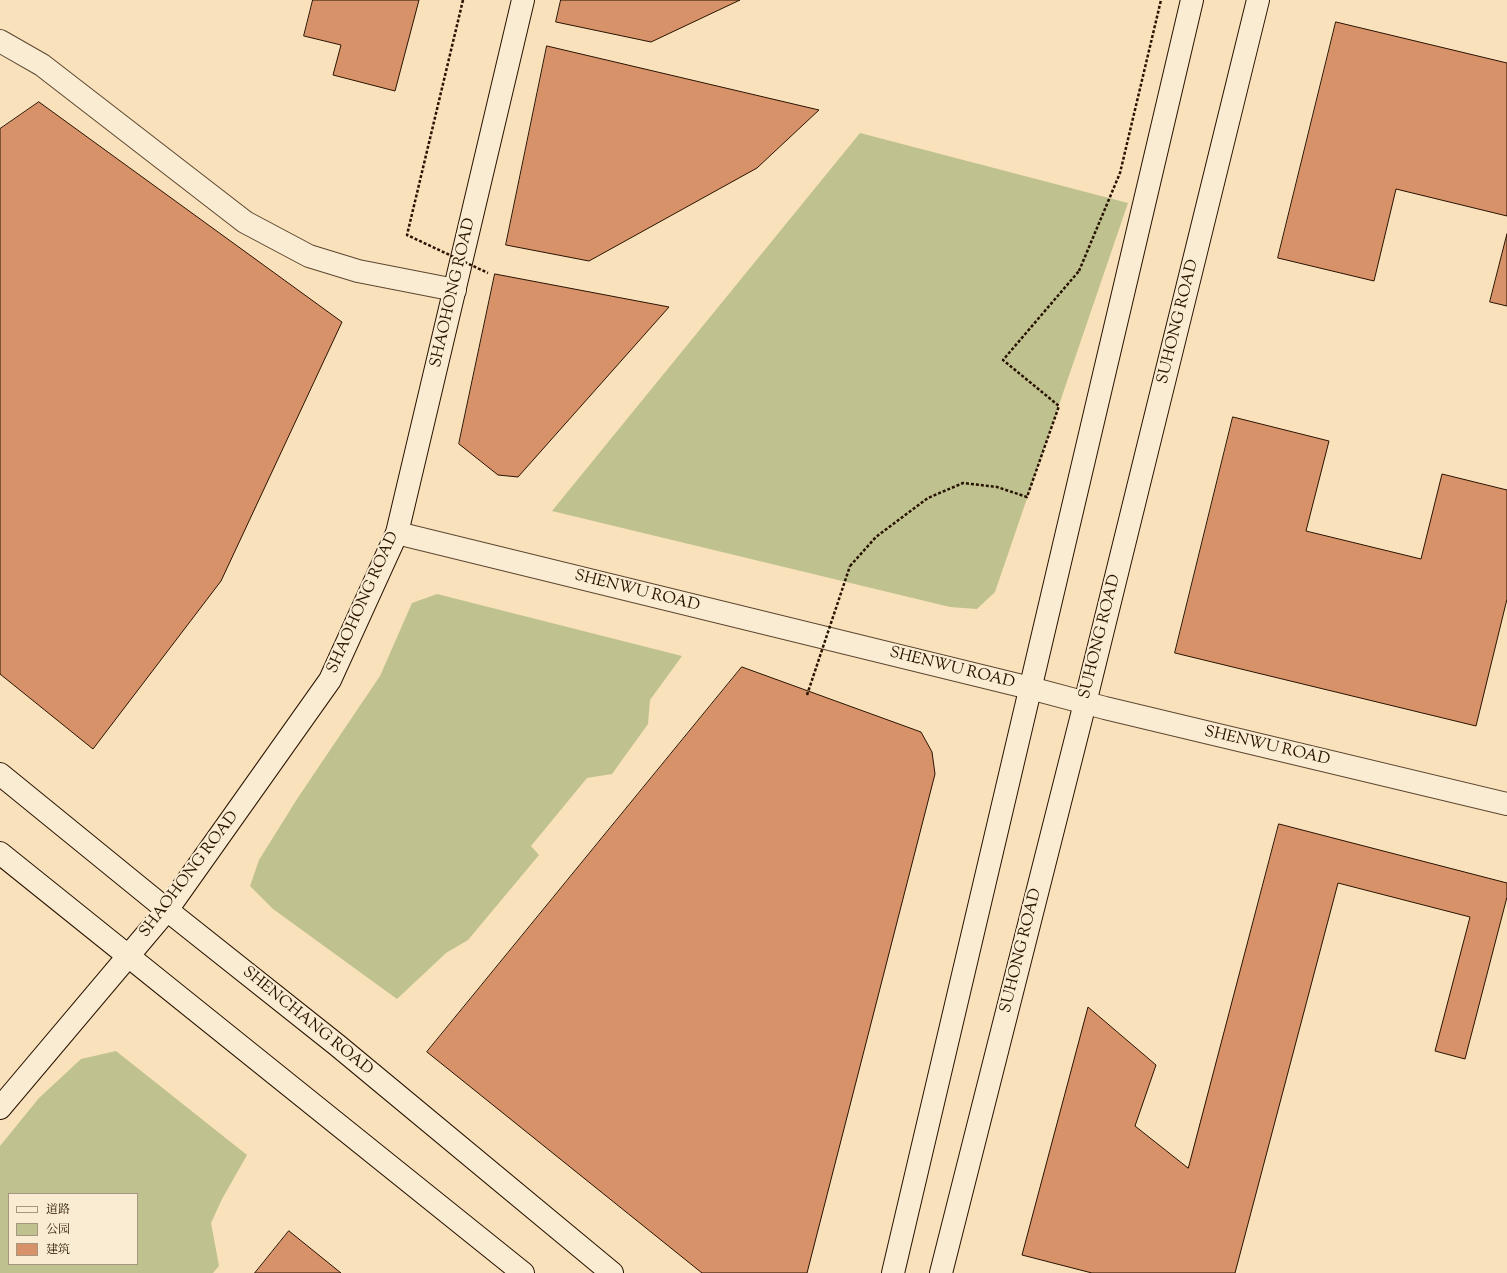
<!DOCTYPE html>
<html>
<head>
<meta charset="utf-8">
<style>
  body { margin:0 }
  #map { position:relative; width:1507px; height:1273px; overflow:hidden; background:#f8e1bb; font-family:"Sorts Mill Goudy","Noto Serif SC",serif }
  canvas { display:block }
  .legend { position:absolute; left:8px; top:1193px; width:130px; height:72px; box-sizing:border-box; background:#faecd3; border:1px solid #a6957f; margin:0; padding:5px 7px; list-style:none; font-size:12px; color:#291300 }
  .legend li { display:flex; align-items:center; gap:8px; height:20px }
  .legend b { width:20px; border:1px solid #a6957f }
</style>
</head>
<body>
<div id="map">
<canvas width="1507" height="1273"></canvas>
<ul class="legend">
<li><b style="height:5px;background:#faecd3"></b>道路</li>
<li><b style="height:11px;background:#bfc28f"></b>公园</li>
<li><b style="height:11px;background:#d89269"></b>建筑</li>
</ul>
</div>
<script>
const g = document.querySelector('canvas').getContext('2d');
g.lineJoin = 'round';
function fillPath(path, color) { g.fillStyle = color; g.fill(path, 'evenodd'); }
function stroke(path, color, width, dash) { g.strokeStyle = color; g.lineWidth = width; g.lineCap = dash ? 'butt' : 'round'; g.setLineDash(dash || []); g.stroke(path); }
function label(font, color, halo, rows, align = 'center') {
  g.font = font + ' "Sorts Mill Goudy",serif'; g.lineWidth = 4; g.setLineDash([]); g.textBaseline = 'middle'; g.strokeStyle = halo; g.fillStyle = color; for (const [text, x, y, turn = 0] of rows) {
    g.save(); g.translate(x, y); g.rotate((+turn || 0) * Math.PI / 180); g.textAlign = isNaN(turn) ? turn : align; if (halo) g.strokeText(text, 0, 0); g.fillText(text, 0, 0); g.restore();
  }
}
const green = new Path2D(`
  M860 133 1128 203 995 592 977 609 950 607 552 511Z
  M437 594 682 656 650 700 648 724 612 774 587 778 531 846 539 855 468 940 446 953 397 999 273 909 250 886 259 860 297 799 380 676 412 603Z
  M116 1051 247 1155 222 1199 211 1223 219 1266 213 1273H0V1146L39 1098 81 1059ZM9 1194H137V1264H9Z`);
const building = new Path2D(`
  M313 0H419L395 91 333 75 341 45 304 36Z
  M561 0H740L651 42 556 22Z
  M1336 22 1507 63V216L1396 189 1374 281 1278 258Z
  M547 46 819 110 757 168 589 261 506 245Z
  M39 102 342 322 221 581 93 749 0 674V129Z
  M1507 234V306L1490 302Z
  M495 274 669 307 518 477 498 475 459 444Z
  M1233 417 1329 441 1306 531 1421 559 1442 474 1507 490V599L1476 726 1175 653Z
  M742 667 921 732 932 752 935 774 807 1273H702L427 1052Z
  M1279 824 1507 883V897L1465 1059 1435 1051 1470 917 1338 883 1235 1273H1092L1022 1255 1088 1007 1156 1065 1135 1126 1188 1168Z
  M289 1231 341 1273H255Z`);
const path = new Path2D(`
  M850 566 876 537 928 498 963 483 997 487 1027 497 1059 406 1003 360 1079 271`);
const street = new Path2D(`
  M0 41 42 65 245 222 309 256 358 271 455 290
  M397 533 1030 688 1105 708 1507 804`);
const secondary = new Path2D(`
  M0 774 167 910 337 1045 612 1273
  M0 853 523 1273
  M0 1108 167 910 330 680 397 533 523 0
  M893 1273 1192 0
  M941 1273 1085 703 1258 0`);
const pathBridge = new Path2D(`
  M463 0 407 235 488 273
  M1079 271 1120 173 1161 0
  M807 695 850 566`);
const streetNames = [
  ["SHAOHONG ROAD",454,293,-77],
  ["SUHONG ROAD",1179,322,-76],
  ["SHENWU ROAD",637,592,14],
  ["SHAOHONG ROAD",364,603,-66],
  ["SUHONG ROAD",1101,637,-76],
  ["SHENWU ROAD",952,669,14],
  ["SHENWU ROAD",1267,747,13],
  ["SHAOHONG ROAD",190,875,-53],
  ["SUHONG ROAD",1022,951,-76],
  ["SHENCHANG ROAD",307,1022,39]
];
fillPath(green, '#bfc28f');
fillPath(building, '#d89269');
stroke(building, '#291300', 1);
stroke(street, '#5d462f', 24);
stroke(secondary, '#291300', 24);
stroke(path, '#291300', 2.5, [3, 2]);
stroke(street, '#faecd3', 22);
stroke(secondary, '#faecd3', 22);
stroke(pathBridge, '#291300', 2.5, [3, 2]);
label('16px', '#291300', '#faecd3', streetNames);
</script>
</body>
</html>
